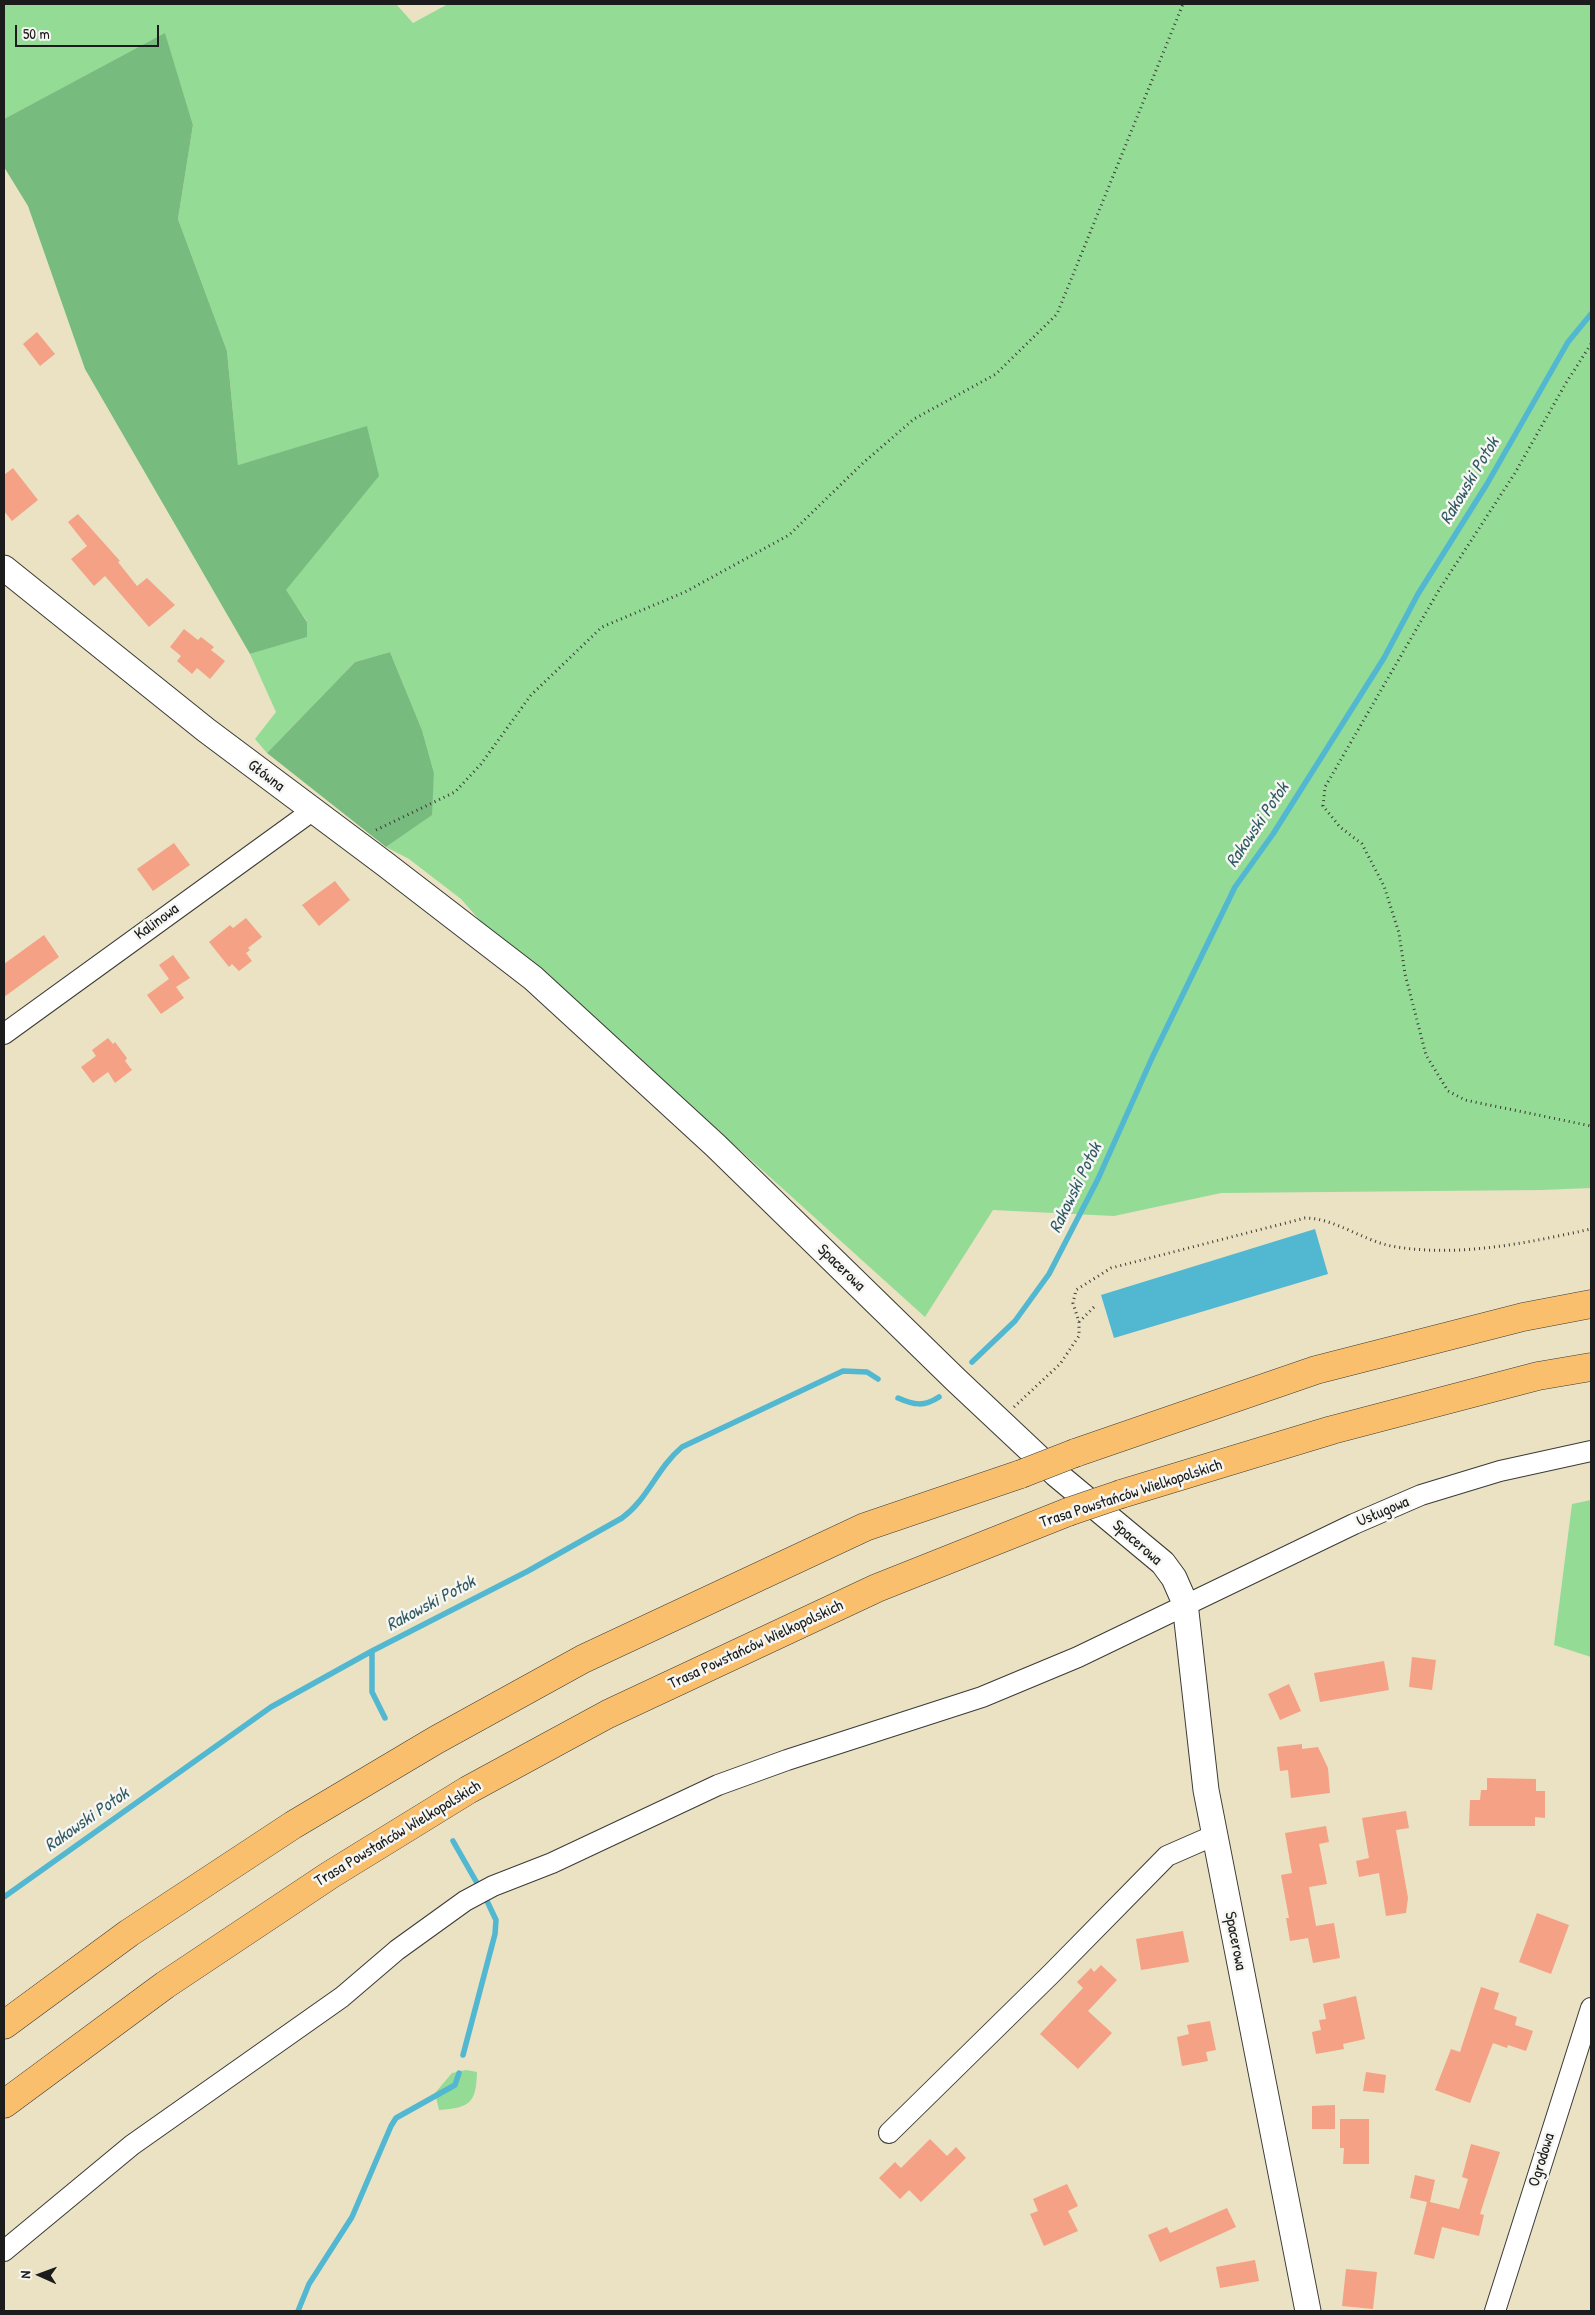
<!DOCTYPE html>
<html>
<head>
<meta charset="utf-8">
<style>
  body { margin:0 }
  #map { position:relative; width:1595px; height:2315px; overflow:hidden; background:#eae2c3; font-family:"Patrick Hand",sans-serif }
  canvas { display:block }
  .frame { position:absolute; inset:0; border:5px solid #1c1c1c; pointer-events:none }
  .north { position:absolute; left:15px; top:2250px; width:50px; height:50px; -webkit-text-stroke:4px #f6f6f2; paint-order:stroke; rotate:272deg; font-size:14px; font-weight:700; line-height:20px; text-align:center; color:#1c1c1c }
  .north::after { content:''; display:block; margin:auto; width:18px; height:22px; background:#1c1c1c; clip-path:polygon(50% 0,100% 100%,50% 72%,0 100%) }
  .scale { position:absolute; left:15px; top:25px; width:144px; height:22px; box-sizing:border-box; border:2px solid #1c1c1c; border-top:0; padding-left:6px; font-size:15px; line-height:18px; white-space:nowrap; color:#1c1c1c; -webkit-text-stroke:4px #f6f6f2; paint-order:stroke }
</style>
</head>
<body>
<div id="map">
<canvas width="1595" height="2315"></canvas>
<div class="frame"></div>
<div class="north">N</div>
<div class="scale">50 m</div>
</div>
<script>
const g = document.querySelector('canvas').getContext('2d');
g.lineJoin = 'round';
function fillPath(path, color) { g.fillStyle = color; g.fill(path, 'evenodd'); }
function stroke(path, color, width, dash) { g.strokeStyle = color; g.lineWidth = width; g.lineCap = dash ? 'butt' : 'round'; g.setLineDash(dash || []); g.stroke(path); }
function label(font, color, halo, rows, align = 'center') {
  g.font = font + ' "Patrick Hand",sans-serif'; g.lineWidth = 5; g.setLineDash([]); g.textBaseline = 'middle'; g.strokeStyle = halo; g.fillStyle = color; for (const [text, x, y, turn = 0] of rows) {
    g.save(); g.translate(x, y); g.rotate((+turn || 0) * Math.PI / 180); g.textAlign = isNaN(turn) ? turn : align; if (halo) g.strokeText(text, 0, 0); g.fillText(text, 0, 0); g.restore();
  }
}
const green = new Path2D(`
  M4 4H396L413 23 448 4H1591V1188L1541 1190 1221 1193 1114 1216 993 1210 925 1317 608 1031 483 924 461 899 409 859 386 847 431 815 434 773 422 730 390 652 355 662 267 753 255 739 276 712 250 654 306 637 307 621 285 590 378 476 367 427 238 465 227 351 178 219 193 125 165 34 4 119Z
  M1591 1500V1657L1554 1645 1572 1504Z
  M466 2070 477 2072C476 2102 471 2108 439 2110L435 2093 452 2073Z`);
const forest = new Path2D(`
  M165 33 193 125 178 219 227 351 238 465 367 426 379 476 286 590 307 622V637L250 654 85 369 28 206 4 167V119Z
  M390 652 422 730 434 773 432 815 386 847 267 753 355 662Z`);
const water = new Path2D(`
  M1315 1229 1328 1274 1114 1338 1101 1295Z`);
const stream = new Path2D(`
  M972 1362 1015 1321 1049 1274 1098 1179 1152 1058 1235 887 1273 834 1384 658 1418 594 1487 484 1568 342 1591 314
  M898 1398C914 1405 924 1407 939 1397
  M372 1651V1692L385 1718
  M453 1841 477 1883
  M4 1897 271 1707 372 1651 528 1571 622 1518C649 1498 656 1469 682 1447L843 1371 867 1372 878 1379
  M463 2055 495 1934 496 1920 487 1901
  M298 2311 309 2284 352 2217 391 2126 396 2118 455 2085 459 2073`);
const building = new Path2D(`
  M37 332 55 354 40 366 23 344Z
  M13 468 38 500 12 521 4 511V475Z
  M78 514 120 561 118 562 137 586 147 578 175 605 149 627 105 576 94 586 71 559 87 546 68 522Z
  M184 629 198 640 201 637 214 647 211 650 225 661 210 679 197 668 192 674 177 661 181 656 170 647Z
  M174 843 190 865 153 891 137 869Z
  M335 881 350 900 319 926 302 905Z
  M246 918 262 937 248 948 250 950 246 953 252 961 239 971 232 964 229 967 209 942 230 925 233 928Z
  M44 935 59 957 4 997V964Z
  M173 955 190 978 176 987 184 998 161 1014 147 995 169 979 159 965Z
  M108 1038 113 1044 115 1042 127 1058 125 1061 132 1070 115 1083 108 1072 93 1083 81 1067 96 1056 92 1050Z
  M1412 1657 1436 1660 1432 1690 1409 1687Z
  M1384 1661 1389 1690 1320 1702 1314 1673Z
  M1289 1684 1301 1711 1280 1720 1268 1694Z
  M1302 1744V1749L1318 1747 1328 1768 1330 1793 1291 1798 1288 1770 1280 1771 1277 1747Z
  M1487 1778 1536 1779V1791H1545V1818L1535 1817V1826H1469L1470 1800H1480L1481 1790H1487Z
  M1406 1811 1409 1828 1396 1830 1408 1898 1406 1913 1386 1916 1379 1873 1359 1877 1356 1861 1369 1858 1362 1818Z
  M1326 1826 1329 1842 1319 1844 1327 1884 1309 1887 1316 1926 1334 1923 1340 1958 1313 1963 1308 1938 1290 1941 1286 1918H1289L1281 1875 1292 1873 1285 1833Z
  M1537 1913 1569 1925 1551 1974 1519 1962Z
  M1183 1931 1189 1962 1141 1970 1136 1939Z
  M1101 1965 1117 1980 1088 2011 1112 2033 1078 2069 1040 2034 1083 1988 1077 1982 1091 1968 1094 1972Z
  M1481 1987 1499 1993 1494 2009 1517 2017 1515 2025 1533 2031 1526 2051 1508 2045 1507 2048 1493 2043 1470 2103 1435 2090 1451 2049 1460 2052Z
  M1356 1996 1365 2039 1343 2044 1344 2049 1316 2054 1312 2032 1321 2030 1319 2020 1326 2019 1323 2004Z
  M1210 2021 1216 2050 1206 2052 1208 2061 1182 2066 1177 2037 1189 2034 1187 2025Z
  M1366 2072 1386 2075 1384 2093 1363 2091Z
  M1335 2105V2129H1312V2106Z
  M1340 2119H1369V2164H1343L1344 2148H1340Z
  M930 2139 947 2156 956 2147 966 2158 921 2202 909 2190 900 2199 879 2178 895 2162 901 2168Z
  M1471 2144 1500 2152 1480 2214 1484 2215 1479 2236 1442 2227 1434 2259 1414 2254 1427 2202 1410 2198 1415 2175 1435 2180 1430 2202 1459 2209 1468 2179 1462 2177Z
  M1067 2184 1078 2206 1068 2211 1078 2231 1044 2246 1030 2214 1038 2211 1033 2199Z
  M1227 2208 1236 2227 1160 2262 1148 2235 1167 2227 1170 2233Z
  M1255 2260 1259 2281 1220 2288 1216 2267Z
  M1346 2269 1377 2272 1373 2309 1342 2306Z`);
const path = new Path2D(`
  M1591 344 1566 383 1515 473 1439 590 1325 787 1323 806 1340 827 1362 844 1384 886 1399 933 1405 974 1426 1055 1448 1091 1465 1100 1591 1126
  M376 830 455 792 481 764 531 695 602 627 685 592 789 535 863 463 914 419 996 374 1057 314 1183 4
  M1079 1322 1094 1307
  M1014 1407 1060 1364 1079 1336V1322L1073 1303 1076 1290 1111 1268 1305 1218C1334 1218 1362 1240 1391 1246 1457 1258 1527 1243 1591 1229`);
const minor = new Path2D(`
  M4 1034 312 811
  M889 2133 1051 1974 1167 1856 1215 1835
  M4 2251 132 2145 342 1997 397 1950 465 1901 493 1886 552 1863 718 1785 787 1760 982 1697 1078 1657 1354 1524 1421 1495 1500 1471 1591 1451
  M1495 2311 1591 2008`);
const tertiary = new Path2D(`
  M4 568 206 730 385 864 533 978 716 1146 956 1380 1056 1474 1163 1563 1174 1578 1185 1603 1206 1790 1308 2311`);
const motorway = new Path2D(`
  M1075 1453 1316 1370 1523 1317 1591 1304
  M1121 1494 1332 1430 1538 1376 1591 1367
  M4 2025 129 1933 293 1825 436 1740 583 1659 865 1527 1021 1474
  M4 2104 165 1985 330 1875 468 1790 608 1714 877 1588 1068 1512`);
const motorwayBridge = new Path2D(`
  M1021 1474 1075 1453
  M1068 1512 1121 1494`);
const streetNames = [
  ["Główna",266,776,37],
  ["Kalinowa",157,922,-36],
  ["Spacerowa",841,1268,44],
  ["Trasa Powstańców Wielkopolskich",1131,1494,-18],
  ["Usługowa",1383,1512,-23],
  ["Spacerowa",1137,1543,41],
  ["Trasa Powstańców Wielkopolskich",756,1645,-25],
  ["Trasa Powstańców Wielkopolskich",398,1834,-31],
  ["Spacerowa",1235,1941,79],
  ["Ogrodowa",1542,2160,-73]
];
const waterNames = [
  ["Rakowski Potok",1470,481,-59],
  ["Rakowski Potok",1258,825,-56],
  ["Rakowski Potok",1076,1188,-64],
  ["Rakowski Potok",431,1604,-28],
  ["Rakowski Potok",87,1820,-35]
];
fillPath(green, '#94db96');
fillPath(forest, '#77bb7f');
fillPath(water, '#52b7d1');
stroke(stream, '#52b7d1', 5.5);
fillPath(building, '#f5a185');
stroke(minor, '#3b3a35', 22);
stroke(tertiary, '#3b3a35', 27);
stroke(motorway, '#3b3a35', 29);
stroke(path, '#3b3a35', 3, [1, 4]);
stroke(minor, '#fff', 20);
stroke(tertiary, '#fff', 25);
stroke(motorway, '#f9bf6d', 28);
stroke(motorwayBridge, '#3b3a35', 29, []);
stroke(motorwayBridge, '#f9bf6d', 28);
label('16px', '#1c1c1c', '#f6f6f2', streetNames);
label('italic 18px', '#325a64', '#f6f6f2', waterNames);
</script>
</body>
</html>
